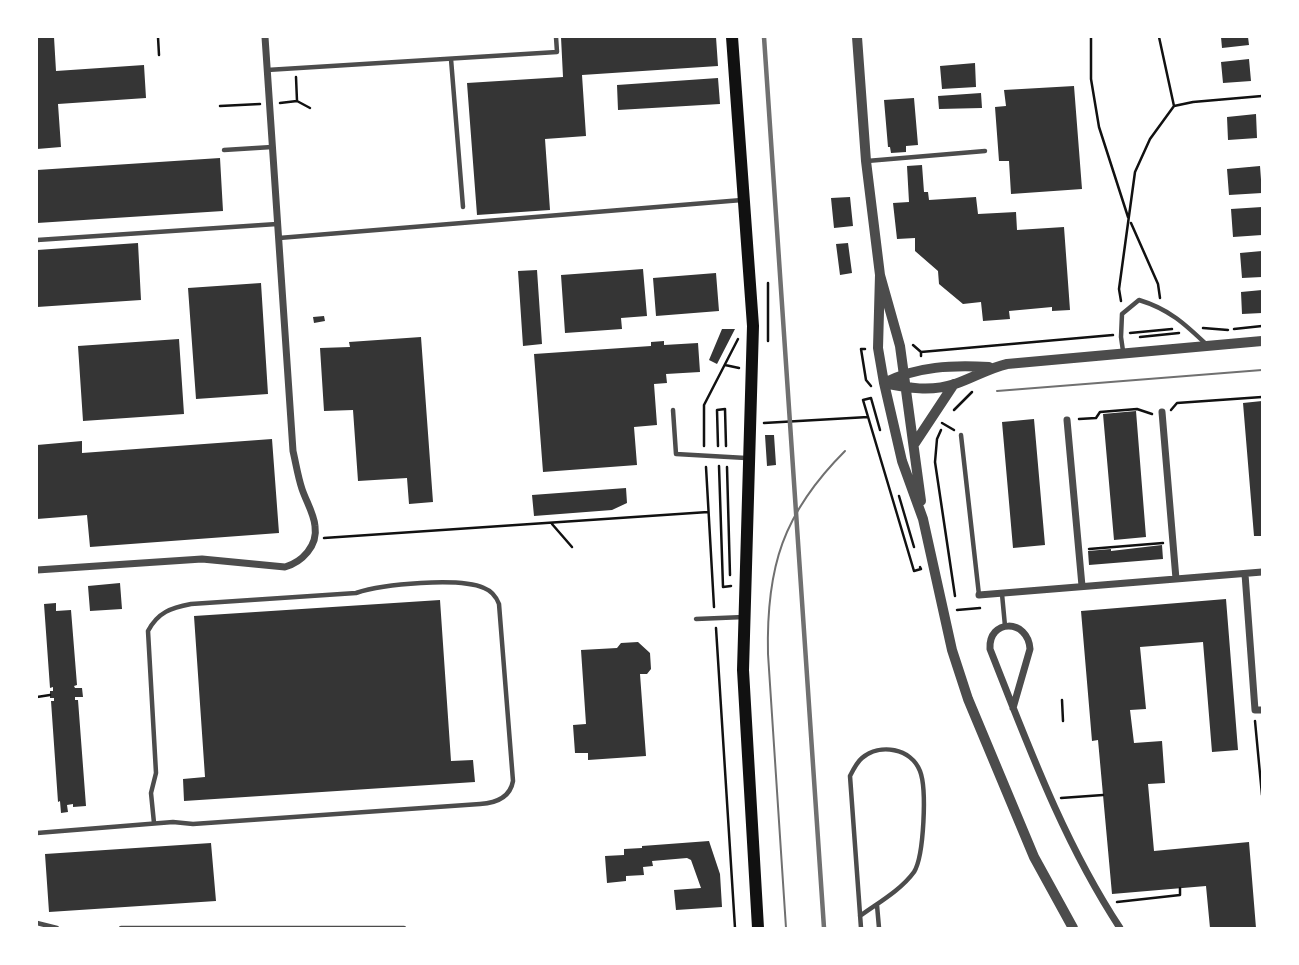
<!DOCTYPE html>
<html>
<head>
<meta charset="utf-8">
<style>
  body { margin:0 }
  #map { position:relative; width:1299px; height:965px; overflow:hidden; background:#fff; font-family:Georgia,serif }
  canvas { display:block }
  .frame { position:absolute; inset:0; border:38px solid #fff; pointer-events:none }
</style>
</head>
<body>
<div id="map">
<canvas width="1299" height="965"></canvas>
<div class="frame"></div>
</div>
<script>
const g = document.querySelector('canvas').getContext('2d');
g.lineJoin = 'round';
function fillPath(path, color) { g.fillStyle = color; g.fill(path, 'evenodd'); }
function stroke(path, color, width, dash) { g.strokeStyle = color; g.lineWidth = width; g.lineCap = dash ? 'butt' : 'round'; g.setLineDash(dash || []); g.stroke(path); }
const building = new Path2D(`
  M37 37H54L56 71 144 65 146 98 58 104 61 147 37 149Z
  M561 37H716L718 66 582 75 586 136 545 139 550 210 477 215 467 83 563 77Z
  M1221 37H1248L1249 45 1222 48Z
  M1249 59 1251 81 1223 83 1221 62Z
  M975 63 976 87 942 89 940 66Z
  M718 78 720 104 618 110 617 85Z
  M1074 86 1082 189 1011 194 1009 161H999L995 107 1006 106 1004 90Z
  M981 93 982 108 939 109 938 96Z
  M914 98 918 145 906 146V152L891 153 890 147H888L884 100Z
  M1256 114 1257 138 1228 140 1227 117Z
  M220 158 223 211 37 223V170Z
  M922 165 924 192H928L929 200 976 197 978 214 1016 212 1017 230 1064 227 1070 310 1052 311V307L1009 311 1010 319 983 321 981 302 963 304 939 284 938 271 915 251V238L897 239 893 203 909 202 907 166Z
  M1260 166 1262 193 1229 195 1227 169Z
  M850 197 853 226 834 228 831 198Z
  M1262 207V235L1233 237 1231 209Z
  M138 243 141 300 37 307V250Z
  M848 243 852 273 840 275 836 244Z
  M1262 251V277L1242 278 1240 253Z
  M643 269 647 316 621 318 622 329 565 333 561 275Z
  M537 270 542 344 523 346 518 271Z
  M716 273 719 311 656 316 653 278Z
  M261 283 268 394 196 399 188 288Z
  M1262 290V313L1242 314 1241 292Z
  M324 316 325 321 314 323 313 317Z
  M722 329H735L717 364 709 360Z
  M421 337 433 502 409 504 407 478 358 481 353 410 324 411 320 348 350 347 349 342Z
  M179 339 184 414 83 421 78 346Z
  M664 341V345L698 343 700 372 666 374 667 383 654 384 657 425 634 427 637 465 543 472 534 354 651 346V342Z
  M1262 401V536H1254L1243 403Z
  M1136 411 1146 537 1114 540 1103 414Z
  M1034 419 1045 545 1013 548 1002 422Z
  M765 435H774L776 465 767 466Z
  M272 439 279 533 90 547 87 515 37 519V445L82 441V453Z
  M626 488 627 503 612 510 534 516 532 495Z
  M1162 545 1163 559 1089 565 1088 551 1111 549V551Z
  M120 583 122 609 90 611 88 586Z
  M1226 599 1238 750 1212 752 1203 642 1140 647 1146 709 1130 710 1134 743 1162 741 1165 783 1148 784 1154 851 1249 842 1256 928H1210L1206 886 1112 894 1098 740 1092 741 1081 611Z
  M440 600 451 761 473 760 475 782 184 801 183 779 205 777 194 616Z
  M56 603V611L71 610 77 685 74 686 75 688H82L83 697H75V700H78L86 806 73 807V804L67 805 68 812 61 813 60 801 58 802 51 701H54V698H50V691H53V687L50 688 44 604Z
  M638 642 650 653 651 669 647 674H640L646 756 588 760V753H575L573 725 586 724 581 650 617 648 621 643Z
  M709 841 720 874 722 907 676 910 674 890 701 888 691 860 687 858 652 861 653 866 643 867 644 875 626 876V881L607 883 605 856 624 855V849L642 848V846Z
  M211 843 216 901 49 912 45 854Z`);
const path = new Path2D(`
  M158 37 159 55
  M1091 37V79L1099 127 1128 217
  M1159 37 1174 106
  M296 77 297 101
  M280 103 297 101 310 108
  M220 106 260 104
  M1131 223 1158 284 1160 298
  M1121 301 1119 289 1135 172 1150 139 1174 106 1193 102 1262 96
  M1203 328 1228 330
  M1234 329 1262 326
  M1130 333 1172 329
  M1140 337 1179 333
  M768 341V283
  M913 345 921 352V356
  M865 349H861L866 380 871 386
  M921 352 1113 335
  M725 365 739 368
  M954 410 972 392
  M1171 410 1177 403 1262 397
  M1079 419 1096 418 1100 412 1137 409 1152 414
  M764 423 868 417
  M942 423 954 430
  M880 430 871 398 863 400 914 571 921 569 920 567
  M941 430 937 439 935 462 955 596
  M704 446V405L738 339
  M718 446 717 410 725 409 726 446
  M719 466 723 587 731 586
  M706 467 714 607
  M727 467 730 575
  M899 496 914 547
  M552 524 572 547
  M324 538 708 512
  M1089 549 1163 543
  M957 610 980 608
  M716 628 735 928
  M37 697 50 695
  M1062 700 1063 721
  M1255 721 1262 795
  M1061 798 1103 795
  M1117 902 1180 895V888`);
const service = new Path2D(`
  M451 59 463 207
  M267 70 557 52 556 37
  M224 150 272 147
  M867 161 985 151
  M279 238 742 200
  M37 240 277 224
  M1123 351 1121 337 1122 314 1139 300C1169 309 1185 324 1207 345
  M673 410 676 454 746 458
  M961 435 979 595
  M1002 594 1005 626
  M696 619 744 617
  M37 833 173 822 193 824 480 804C496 803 510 798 513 781L499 604C496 596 492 591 484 588 459 577 383 584 356 593L191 604C171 608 158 612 148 631L156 773 151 793 154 823
  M877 905 879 928
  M860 916C878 903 901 890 914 872 924 856 927 789 920 771 911 748 880 743 862 758 857 762 853 770 850 776L861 928
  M37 923 57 928
  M121 928H404`);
const minor = new Path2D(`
  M1162 412 1176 579
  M1067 420 1082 586
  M37 570 202 559 285 567C302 562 318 546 315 526 314 514 306 501 302 489 298 477 296 464 293 451L265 37
  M1245 574 1255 710H1262
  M979 595 1262 572
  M1013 708 1030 649C1028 618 988 619 990 649 1028 745 1063 841 1120 928`);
const tertiary = new Path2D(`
  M857 37 866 161 880 275 900 346 921 501
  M880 275 878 348 884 383 902 461 923 519 952 650 968 699 1034 857 1073 928
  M884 383C908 388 931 392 955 384 973 378 989 368 1007 364L1262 341
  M884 383C917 366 953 365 989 367
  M915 443 954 384`);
const secondary = new Path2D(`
  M732 37 753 326 743 670 758 928`);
const tram = new Path2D(`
  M997 391 1262 370
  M786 928 768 654C766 567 783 513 845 451`);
const rail = new Path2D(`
  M764 37 824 928`);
fillPath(building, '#353535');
stroke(path, '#111', 2.5);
stroke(service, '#4c4c4c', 4.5);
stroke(minor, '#4c4c4c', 7);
stroke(tertiary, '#4c4c4c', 10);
stroke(secondary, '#111', 12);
stroke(tram, '#707070', 2);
stroke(rail, '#707070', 4.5);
</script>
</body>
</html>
